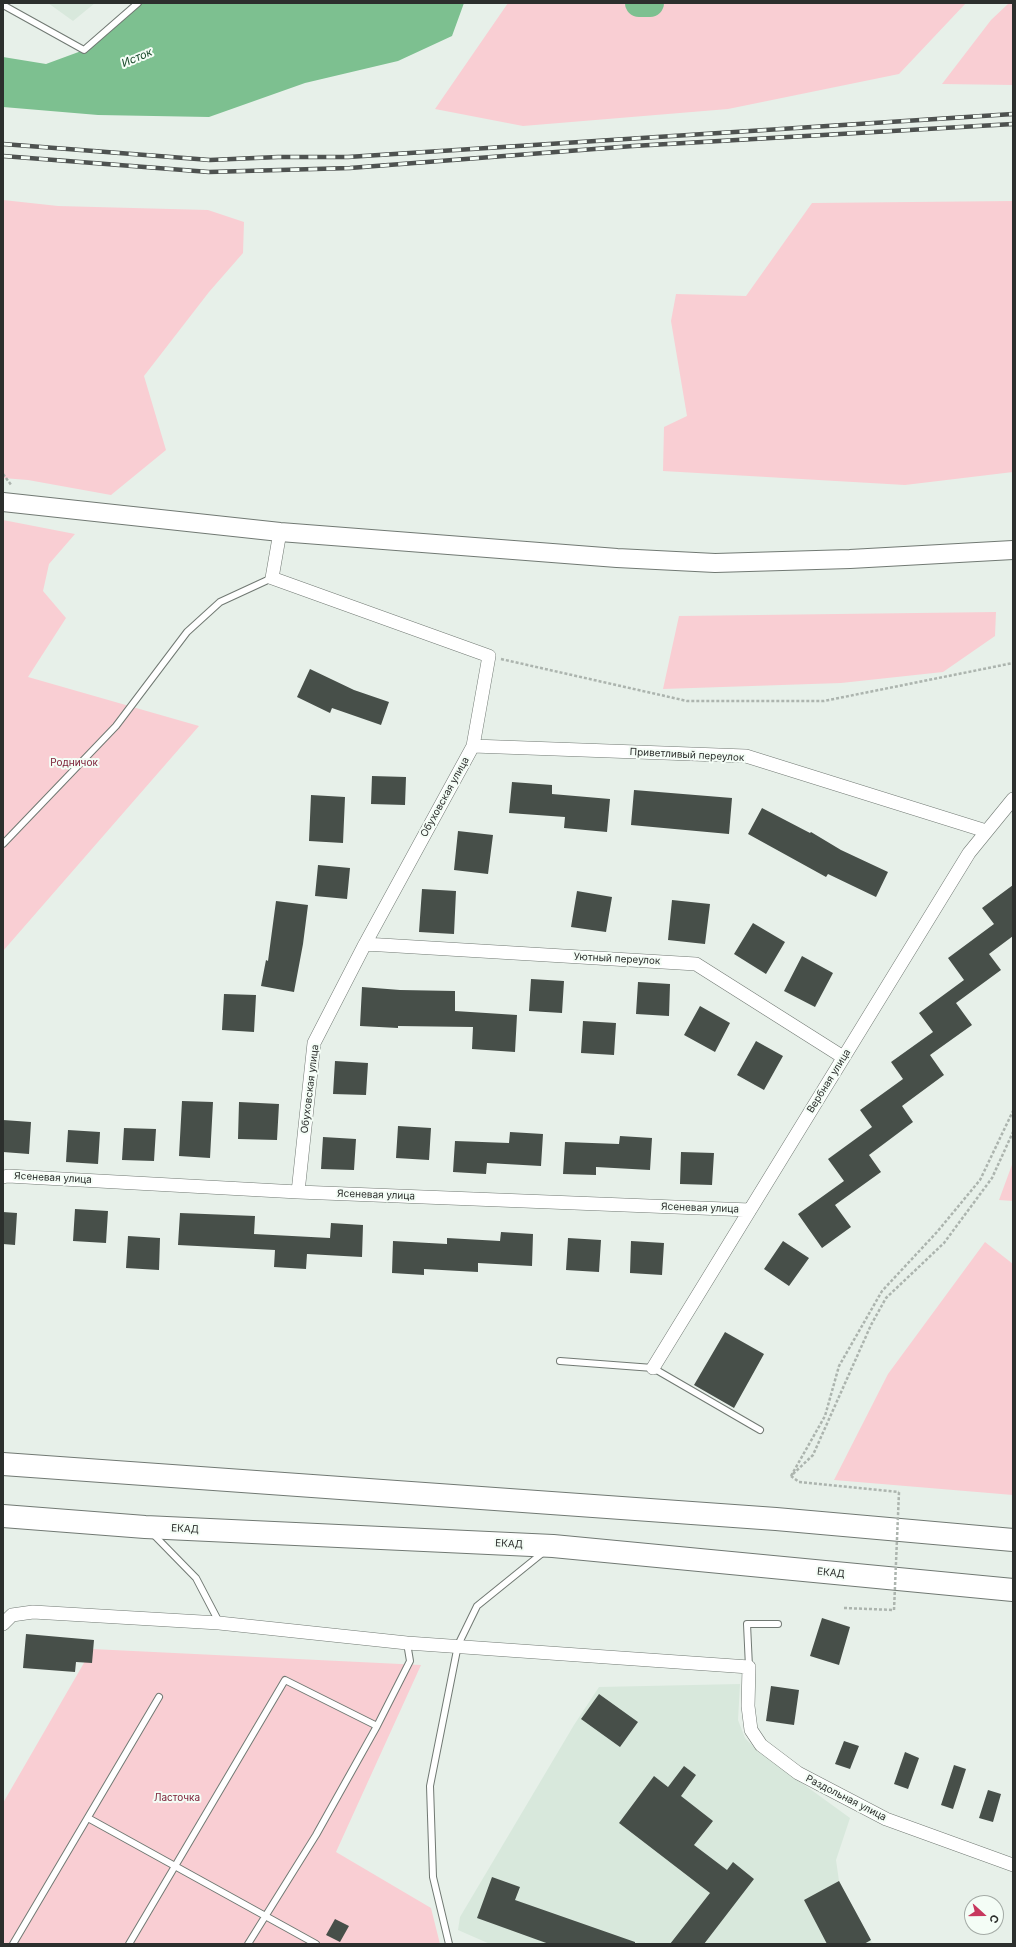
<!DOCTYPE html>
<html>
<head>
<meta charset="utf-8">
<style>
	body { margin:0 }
	#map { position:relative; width:1016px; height:1947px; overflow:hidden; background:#e7f0e9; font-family:Inter,sans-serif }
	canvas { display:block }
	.frame { position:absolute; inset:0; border:4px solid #2c2f2d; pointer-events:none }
	.north { position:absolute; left:964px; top:1895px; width:40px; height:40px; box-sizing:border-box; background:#f4fdf6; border:1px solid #a4aba6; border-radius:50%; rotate:111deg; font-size:11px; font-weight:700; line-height:16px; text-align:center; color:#2c2f2d }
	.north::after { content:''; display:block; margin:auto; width:14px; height:18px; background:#c7385e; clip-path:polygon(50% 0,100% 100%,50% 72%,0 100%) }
</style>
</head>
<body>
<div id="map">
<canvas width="1016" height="1947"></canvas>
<div class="frame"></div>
<div class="north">С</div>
</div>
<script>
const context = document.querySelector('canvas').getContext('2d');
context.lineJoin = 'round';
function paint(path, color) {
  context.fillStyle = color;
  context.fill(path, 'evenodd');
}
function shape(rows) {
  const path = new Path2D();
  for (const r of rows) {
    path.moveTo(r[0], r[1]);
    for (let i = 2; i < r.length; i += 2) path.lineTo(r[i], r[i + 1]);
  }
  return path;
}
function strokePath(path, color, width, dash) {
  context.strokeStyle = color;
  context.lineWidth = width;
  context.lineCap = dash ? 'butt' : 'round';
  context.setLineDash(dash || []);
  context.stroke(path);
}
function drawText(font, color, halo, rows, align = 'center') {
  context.font = font + ' Inter,sans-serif';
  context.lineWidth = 4;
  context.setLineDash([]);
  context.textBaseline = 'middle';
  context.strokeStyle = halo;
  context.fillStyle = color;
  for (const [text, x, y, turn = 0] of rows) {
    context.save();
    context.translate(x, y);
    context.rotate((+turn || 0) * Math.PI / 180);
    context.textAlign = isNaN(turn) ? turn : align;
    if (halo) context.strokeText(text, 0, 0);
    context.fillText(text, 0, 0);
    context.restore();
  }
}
paint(shape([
	[48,3,95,3,73,21],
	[740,1684,738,1720,745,1738,759,1752,850,1818,836,1860,839,1881,873,1944,490,1944,458,1930,460,1917,574,1725,599,1687]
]), '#d8e8dc');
paint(shape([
	[508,3,966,3,899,74,728,109,523,126,435,109],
	[1009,3,1013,3,1013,85,942,84,991,20],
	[3,200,58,206,208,210,244,222,243,253,209,292,144,376,166,450,111,495,28,480,3,478],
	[1013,201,1013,472,905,485,663,471,664,427,687,416,671,321,676,294,746,296,812,203],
	[3,520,75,534,49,564,43,591,66,618,28,677,199,726,3,951],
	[996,612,995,636,943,672,841,683,663,689,679,616],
	[1013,1162,1013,1201,999,1200],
	[985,1242,1013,1264,1013,1495,834,1480,888,1374],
	[92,1649,421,1665,336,1852,431,1908,440,1944,3,1944,3,1803]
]), '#f9ced3');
paint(shape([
	[138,3,464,3,452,36,398,61,305,83,209,117,98,115,3,107,3,57,46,64,84,50]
]), '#7dc090');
strokePath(shape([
	[639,3,650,3]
]), '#7dc090', 28);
paint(shape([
	[310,669,354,690,389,702,381,725,332,708,330,713,297,697],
	[372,776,406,777,405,805,371,804],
	[512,782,552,785,552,794,610,799,607,832,564,828,565,817,509,813],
	[634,790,732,798,729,834,631,825],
	[311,795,345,797,343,843,309,841],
	[762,808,810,833,811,832,841,850,888,872,876,897,828,874,826,877,748,834],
	[458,831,493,835,488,874,454,870],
	[318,865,350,868,347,899,315,896],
	[1013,885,1013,936,989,954,1001,970,956,1003,972,1025,930,1055,944,1075,902,1106,913,1122,869,1155,881,1172,835,1205,851,1227,822,1248,798,1214,844,1181,828,1159,872,1127,860,1110,903,1079,891,1062,933,1032,919,1013,964,980,948,958,994,924,982,908],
	[422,889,456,891,454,934,419,932],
	[577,891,612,897,606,932,571,927],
	[672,900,710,904,705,944,668,940],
	[276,901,308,905,303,944,294,992,261,986,266,960,268,961],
	[753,923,785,942,766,974,734,954],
	[802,956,833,973,815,1007,784,991],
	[531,979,564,981,562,1013,529,1011],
	[638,982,670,984,669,1016,636,1014],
	[362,987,400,990,455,991,455,1011,517,1015,515,1052,472,1049,473,1027,398,1026,398,1028,360,1026],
	[224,994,256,995,254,1032,222,1030],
	[700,1006,730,1023,715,1052,684,1035],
	[583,1021,616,1023,614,1055,581,1053],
	[756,1041,783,1056,764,1090,737,1075],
	[335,1061,368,1063,366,1095,333,1094],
	[182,1101,213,1102,210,1158,179,1156],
	[239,1102,279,1104,277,1140,238,1139],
	[3,1120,31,1122,29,1154,3,1152],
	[398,1126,431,1128,429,1160,396,1158],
	[124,1128,156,1129,154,1161,122,1160],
	[68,1130,100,1132,98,1164,66,1162],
	[510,1132,543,1134,541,1166,487,1163,486,1174,453,1172,455,1141,509,1143],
	[620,1136,652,1138,650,1170,596,1167,596,1175,563,1174,565,1142,619,1144],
	[323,1137,356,1139,354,1170,321,1169],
	[681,1152,714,1153,712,1185,680,1184],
	[75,1209,108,1211,106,1243,73,1241],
	[3,1212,17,1213,15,1245,3,1244],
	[180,1213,255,1216,254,1234,330,1238,331,1223,363,1225,362,1257,307,1254,306,1269,274,1267,275,1250,178,1245],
	[501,1232,533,1234,532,1266,478,1263,478,1272,424,1269,424,1275,392,1273,393,1241,447,1244,447,1238,500,1241],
	[128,1236,160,1238,159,1270,126,1268],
	[568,1238,601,1240,599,1272,566,1270],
	[631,1241,664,1243,662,1275,630,1273],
	[783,1241,809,1258,789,1286,764,1269],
	[725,1332,764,1354,734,1408,694,1385],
	[822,1618,850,1627,839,1665,810,1656],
	[26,1634,94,1640,92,1663,76,1662,75,1672,23,1668],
	[771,1686,799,1690,794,1725,766,1721],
	[599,1694,638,1722,620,1747,581,1719],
	[844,1741,859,1746,850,1769,835,1764],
	[905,1752,919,1758,908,1789,894,1784],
	[954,1765,966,1769,953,1809,941,1805],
	[684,1766,696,1775,681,1796,713,1821,694,1845,727,1870,733,1862,754,1879,704,1944,670,1944,710,1893,619,1823,654,1776,668,1787],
	[988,1790,1001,1794,993,1822,979,1818],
	[492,1877,520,1887,515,1900,635,1942,635,1944,549,1944,477,1918],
	[839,1881,871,1940,864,1944,827,1944,804,1900],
	[335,1919,349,1926,340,1942,326,1935]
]), '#474f49');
const lane = shape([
	[3,5,84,50,138,3],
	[3,844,116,726,187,632,220,602,272,578],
	[560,1361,653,1368,760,1430],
	[152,1533,196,1578,219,1622],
	[749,1667,747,1624,778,1624],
	[88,1818,316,1944],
	[13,1944,159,1697],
	[129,1944,285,1680,377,1726],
	[248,1944,316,1835,377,1726,410,1661,407,1643],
	[449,1944,433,1877,430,1786,458,1645,477,1606,545,1551]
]);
const street = shape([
	[280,532,272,578,489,656,473,746,365,944,314,1043,298,1192],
	[473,746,746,756,986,831],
	[365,944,696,964,843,1057],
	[3,1177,8,1176,298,1192,750,1210],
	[653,1368,969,853,1013,799],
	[3,1624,12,1615,33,1612,219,1623,407,1643,749,1667,748,1706,751,1730,761,1745,798,1773,886,1819,1013,1865]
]);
const secondary = shape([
	[3,502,280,532,617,558,715,563,850,559,1013,550]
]);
const highway = shape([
	[3,1464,776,1519,1013,1540],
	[3,1516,145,1527,553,1546,1013,1590]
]);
strokePath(lane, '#717973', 8);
strokePath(street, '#717973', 14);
strokePath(secondary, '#717973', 20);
strokePath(highway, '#717973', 24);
strokePath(shape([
	[3,474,12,486],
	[501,659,687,701,824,701,1013,663],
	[793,1474,813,1455,871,1325,886,1298,944,1243,992,1178,1013,1132],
	[791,1476,825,1416,839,1366,882,1291,937,1232,980,1180,1013,1111],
	[791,1476,799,1482,899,1492],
	[844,1608,894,1610]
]), '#acb4ae', 2.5, [3, 2]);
strokePath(lane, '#fff', 6);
strokePath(street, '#fff', 13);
strokePath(secondary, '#fff', 18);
strokePath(highway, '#fff', 22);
const rail = shape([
	[3,144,210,160,278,157,348,157,1013,114],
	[3,156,209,172,350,168,633,146,1013,124]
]);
strokePath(rail, '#4e5250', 4.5);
strokePath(rail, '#f4fdf6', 3, [9]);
strokePath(shape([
	[894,1610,899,1492]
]), '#acb4ae', 2.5, [3, 2]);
drawText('10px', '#2c2f2d', '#f4fdf6', [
	["Приветливый переулок",687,755,3],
	["Обуховская улица",445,797,-61],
	["Уютный переулок",617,959,3],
	["Вербная улица",829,1081,-58],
	["Обуховская улица",310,1089,-83],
	["Ясеневая улица",53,1178,3],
	["Ясеневая улица",376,1195,2],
	["Ясеневая улица",700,1208,2],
	["ЕКАД",185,1529,3],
	["ЕКАД",509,1544,3],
	["ЕКАД",831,1573,6],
	["Раздольная улица",846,1798,27]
]);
drawText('10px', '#7c2038', '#f4fdf6', [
	["Родничок",74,763],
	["Ласточка",177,1798]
]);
drawText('italic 11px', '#184a2a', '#f4fdf6', [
	["Исток",137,58,-23]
]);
</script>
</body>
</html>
